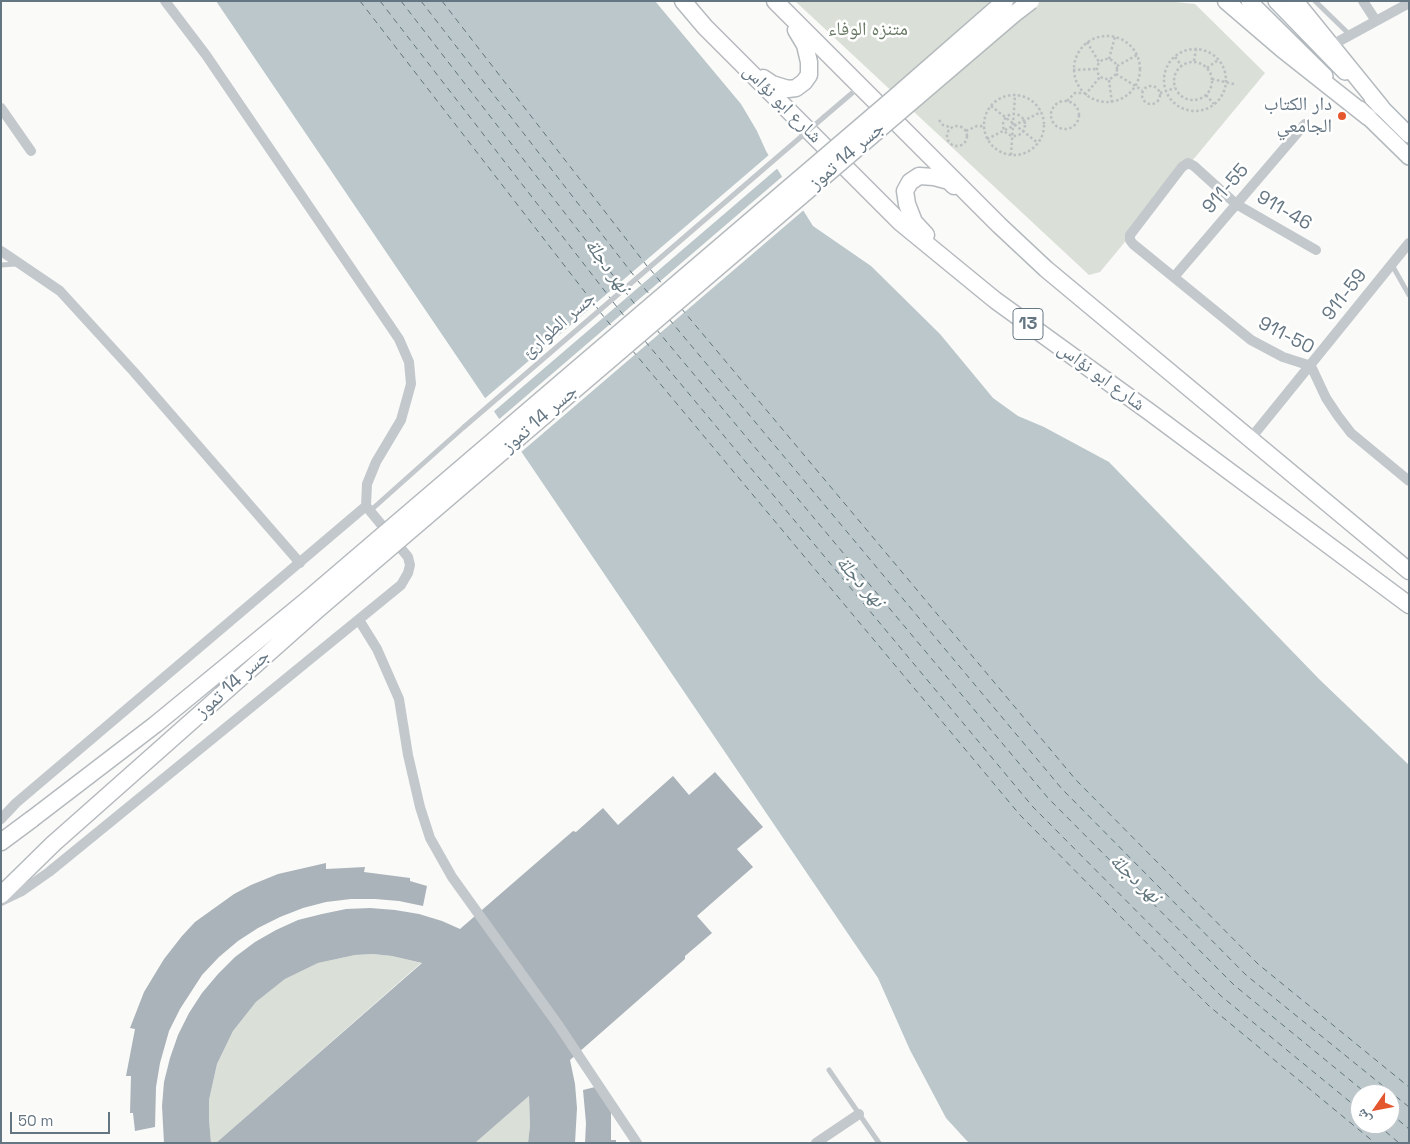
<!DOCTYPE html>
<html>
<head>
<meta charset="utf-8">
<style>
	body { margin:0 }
	#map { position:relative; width:1410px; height:1144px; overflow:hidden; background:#fafaf8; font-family:"Space Grotesk","Noto Naskh Arabic",sans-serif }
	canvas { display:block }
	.frame { position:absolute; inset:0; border:2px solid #657683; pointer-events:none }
	.north { position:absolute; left:1350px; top:1084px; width:50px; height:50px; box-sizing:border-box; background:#fff; border:1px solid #c1c8cd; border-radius:50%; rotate:237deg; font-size:14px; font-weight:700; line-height:20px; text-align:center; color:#657683 }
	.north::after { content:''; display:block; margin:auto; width:18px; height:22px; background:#e4572e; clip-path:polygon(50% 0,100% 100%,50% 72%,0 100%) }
	.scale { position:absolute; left:10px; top:1112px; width:100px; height:22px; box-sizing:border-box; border:2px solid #657683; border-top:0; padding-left:6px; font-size:15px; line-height:18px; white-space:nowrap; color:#657683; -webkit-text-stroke:4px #fff; paint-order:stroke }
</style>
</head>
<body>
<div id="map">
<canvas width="1410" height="1144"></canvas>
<div class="frame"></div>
<div class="north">ش</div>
<div class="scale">50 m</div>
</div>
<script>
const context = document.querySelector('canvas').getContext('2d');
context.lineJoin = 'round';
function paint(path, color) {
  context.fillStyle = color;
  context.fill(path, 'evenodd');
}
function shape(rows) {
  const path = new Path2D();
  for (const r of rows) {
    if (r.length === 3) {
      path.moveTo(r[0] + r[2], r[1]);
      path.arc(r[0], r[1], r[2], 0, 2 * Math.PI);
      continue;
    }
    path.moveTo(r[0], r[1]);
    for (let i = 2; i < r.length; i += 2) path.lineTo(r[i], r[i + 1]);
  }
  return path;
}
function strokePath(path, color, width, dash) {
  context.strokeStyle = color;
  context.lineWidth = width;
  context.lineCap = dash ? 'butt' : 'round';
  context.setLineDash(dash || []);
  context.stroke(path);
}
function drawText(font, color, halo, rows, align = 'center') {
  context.font = font + ' "Space Grotesk","Noto Naskh Arabic",sans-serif';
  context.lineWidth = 5;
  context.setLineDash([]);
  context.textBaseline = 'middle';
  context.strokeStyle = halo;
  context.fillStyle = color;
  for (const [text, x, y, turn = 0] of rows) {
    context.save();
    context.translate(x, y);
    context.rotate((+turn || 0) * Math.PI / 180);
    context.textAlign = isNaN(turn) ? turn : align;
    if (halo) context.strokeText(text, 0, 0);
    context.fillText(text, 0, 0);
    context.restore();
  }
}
paint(shape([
	[795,1,1166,1,1195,4,1265,73,1100,272,1089,275],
	[373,954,392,956,421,963,216,1143,211,1143,209,1119,209,1100,217,1064,233,1031,256,1002,285,979,318,963,355,955],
	[529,1096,530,1126,528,1143,475,1143]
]), '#dadfd7');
paint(shape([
	[216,1,655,1,741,104,757,131,766,151,813,226,871,266,940,334,993,398,1018,416,1044,427,1109,462,1320,680,1409,765,1409,1143,970,1143,967,1141,946,1118,910,1050,878,978],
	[1360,1094,1390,1094,1390,1124,1360,1124]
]), '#bbc7cb');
paint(shape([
	[770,154,779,167,492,413,483,400],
	[784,175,805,209,520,453,497,421]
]), '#fafaf8');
strokePath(shape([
	[360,1,598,309],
	[380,1,611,299],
	[401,1,622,287],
	[421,1,635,277],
	[442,1,647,266],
	[650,269,663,285],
	[637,280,651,296],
	[624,290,637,307],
	[613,302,625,317],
	[681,308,1076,780,1258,964,1409,1087],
	[600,312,613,328],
	[669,319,1062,789,1246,975,1409,1107],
	[656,329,1048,798,1234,985,1367,1094],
	[645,341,1033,807,1221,996,1360,1110],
	[632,350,1020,815,1209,1006,1375,1143],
	[1390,1113,1409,1129],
	[1377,1124,1399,1143]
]), '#60757c', 1, [6, 5]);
paint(shape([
	[715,772,763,827,737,849,753,867,697,916,712,933,685,956,685,959,570,1060,575,1084,577,1108,575,1143,528,1143,530,1126,529,1096,475,1143,216,1143,422,963,392,956,373,954,355,955,318,963,285,979,256,1002,233,1031,217,1064,209,1100,209,1119,211,1143,164,1143,162,1106,164,1082,170,1058,178,1035,189,1013,202,993,218,974,235,957,255,942,276,930,298,920,322,914,346,909,370,908,395,910,419,914,442,921,460,929,573,831,576,832,603,808,618,825,673,776,689,795],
	[326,863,326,869,365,867,364,872,410,878,410,881,427,886,423,906,399,901,375,899,351,899,326,902,303,908,280,917,258,928,238,941,219,957,202,975,180,1009,169,1031,160,1063,156,1087,155,1127,135,1131,133,1113,130,1113,131,1076,126,1076,135,1029,130,1028,144,992,164,959,182,936,195,922,234,894,251,885,278,874],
	[603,1085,611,1112,611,1140,616,1140,616,1143,585,1143,586,1123,583,1090]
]), '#aab3b9');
const secondary = shape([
	[1249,1,1325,76],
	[1276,1,1345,72],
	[1372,98,1409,135],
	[1360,109,1409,157]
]);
const primary = shape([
	[683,1,705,27,901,223,995,300,1151,413,1409,605],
	[775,1,999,225,1046,269,1409,571],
	[1226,1,1282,49,1368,117],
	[1295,1,1381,107],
	[763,78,772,84,788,89,796,88,804,82,809,75,809,62,805,45,796,30],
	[926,235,914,222,907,204,905,191,910,182,919,176,934,177,949,181,954,186],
	[1,842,32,819],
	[1,895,53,844]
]);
strokePath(secondary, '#b3babf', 18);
strokePath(primary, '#b5babe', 19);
strokePath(shape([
	[1107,69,33],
	[1087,42,1099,62],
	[1195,80,31],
	[1175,57,1181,65],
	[1107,69,10],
	[1109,59,1115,37],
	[1194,61,1196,49],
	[1193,81,19],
	[1117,66,1137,55],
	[1207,68,1218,60],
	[1073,70,1096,69],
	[1116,74,1142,90],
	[1212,79,1234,84],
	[1109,80,1112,103],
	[1151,95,9],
	[1160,93,1175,88],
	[1085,95,1100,77],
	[1206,95,1214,104],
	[1014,125,30],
	[1067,101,1075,93,1083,93],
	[1065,115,14],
	[991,106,1038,143],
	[1014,125,11],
	[939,120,943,125,950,127],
	[957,136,10],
	[966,131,977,126,981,126,984,129],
	[987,139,1041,112],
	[1011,155,1015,95]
]), '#bbbfc2', 2.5, [2.5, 2.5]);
strokePath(shape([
	[1315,1,1350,35],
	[824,117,858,88],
	[1,265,16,264],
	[1392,265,1409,295],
	[370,511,464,427],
	[829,1070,879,1143]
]), '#c3c8cc', 5);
strokePath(shape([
	[1363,1,1376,21],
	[1332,45,1409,3],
	[1,108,31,151],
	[1316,250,1236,204,1194,166,1188,163,1182,167,1130,235,1130,240,1133,244,1251,340,1283,357,1311,366,1326,398,1338,416,1351,433,1409,481],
	[1,251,60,291,134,372,300,563],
	[1174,277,1305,124],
	[1251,438,1409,243],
	[359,620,377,649,399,699,408,755,420,807,430,838,452,877,559,1026,637,1143],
	[1,819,16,803,366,506,367,484,376,462,401,420,411,384,409,362,399,339,206,55,165,1],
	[1,901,22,891,49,872,401,585,408,573,410,565,408,557,366,506],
	[816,1143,859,1114]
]), '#c3c8cc', 10);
strokePath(secondary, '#fff', 15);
strokePath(primary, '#fff', 16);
const primaryBridge = shape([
	[32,819,156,724,307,600,894,98,1005,1],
	[53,844,316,611,1014,14,1031,1]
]);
strokePath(primaryBridge, '#b5babe', 19, []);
strokePath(shape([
	[464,427,824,117]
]), '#c3c8cc', 5);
strokePath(primaryBridge, '#fff', 16);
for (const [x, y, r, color] of [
	[1342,116,5,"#e4572e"]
]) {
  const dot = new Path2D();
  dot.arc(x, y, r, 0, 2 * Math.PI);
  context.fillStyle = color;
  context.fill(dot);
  strokePath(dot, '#fff', 2);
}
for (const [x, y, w] of [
	[1028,324,30]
]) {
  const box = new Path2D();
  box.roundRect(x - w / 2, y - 15.5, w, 31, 4);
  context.fillStyle = '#fff';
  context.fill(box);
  strokePath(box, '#657683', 1);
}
drawText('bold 18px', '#657683', null, [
	["13",1028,324]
]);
drawText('19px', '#687a64', '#fff', [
	["متنزه الوفاء",868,30]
]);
drawText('19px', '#657683', '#fff', [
	["شارع ابو نؤاس",782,104,45],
	["جسر 14 تموز",847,156,-41],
	["911-55",1226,189,-49],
	["911-46",1284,211,30],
	["911-59",1345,295,-52],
	["جسر الطوارئ",559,325,-41],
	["911-50",1286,336,27],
	["شارع ابو نؤاس",1101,377,36],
	["جسر 14 تموز",540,419,-41],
	["جسر 14 تموز",233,684,-42]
]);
drawText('19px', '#657683', '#fff', [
	["دار الكتاب",1332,105],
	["الجامعي",1332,127]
], 'right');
drawText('italic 20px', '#60757c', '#fff', [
	["نهر دجلة",607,266,54],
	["نهر دجلة",860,582,48],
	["نهر دجلة",1135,879,43]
]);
</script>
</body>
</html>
